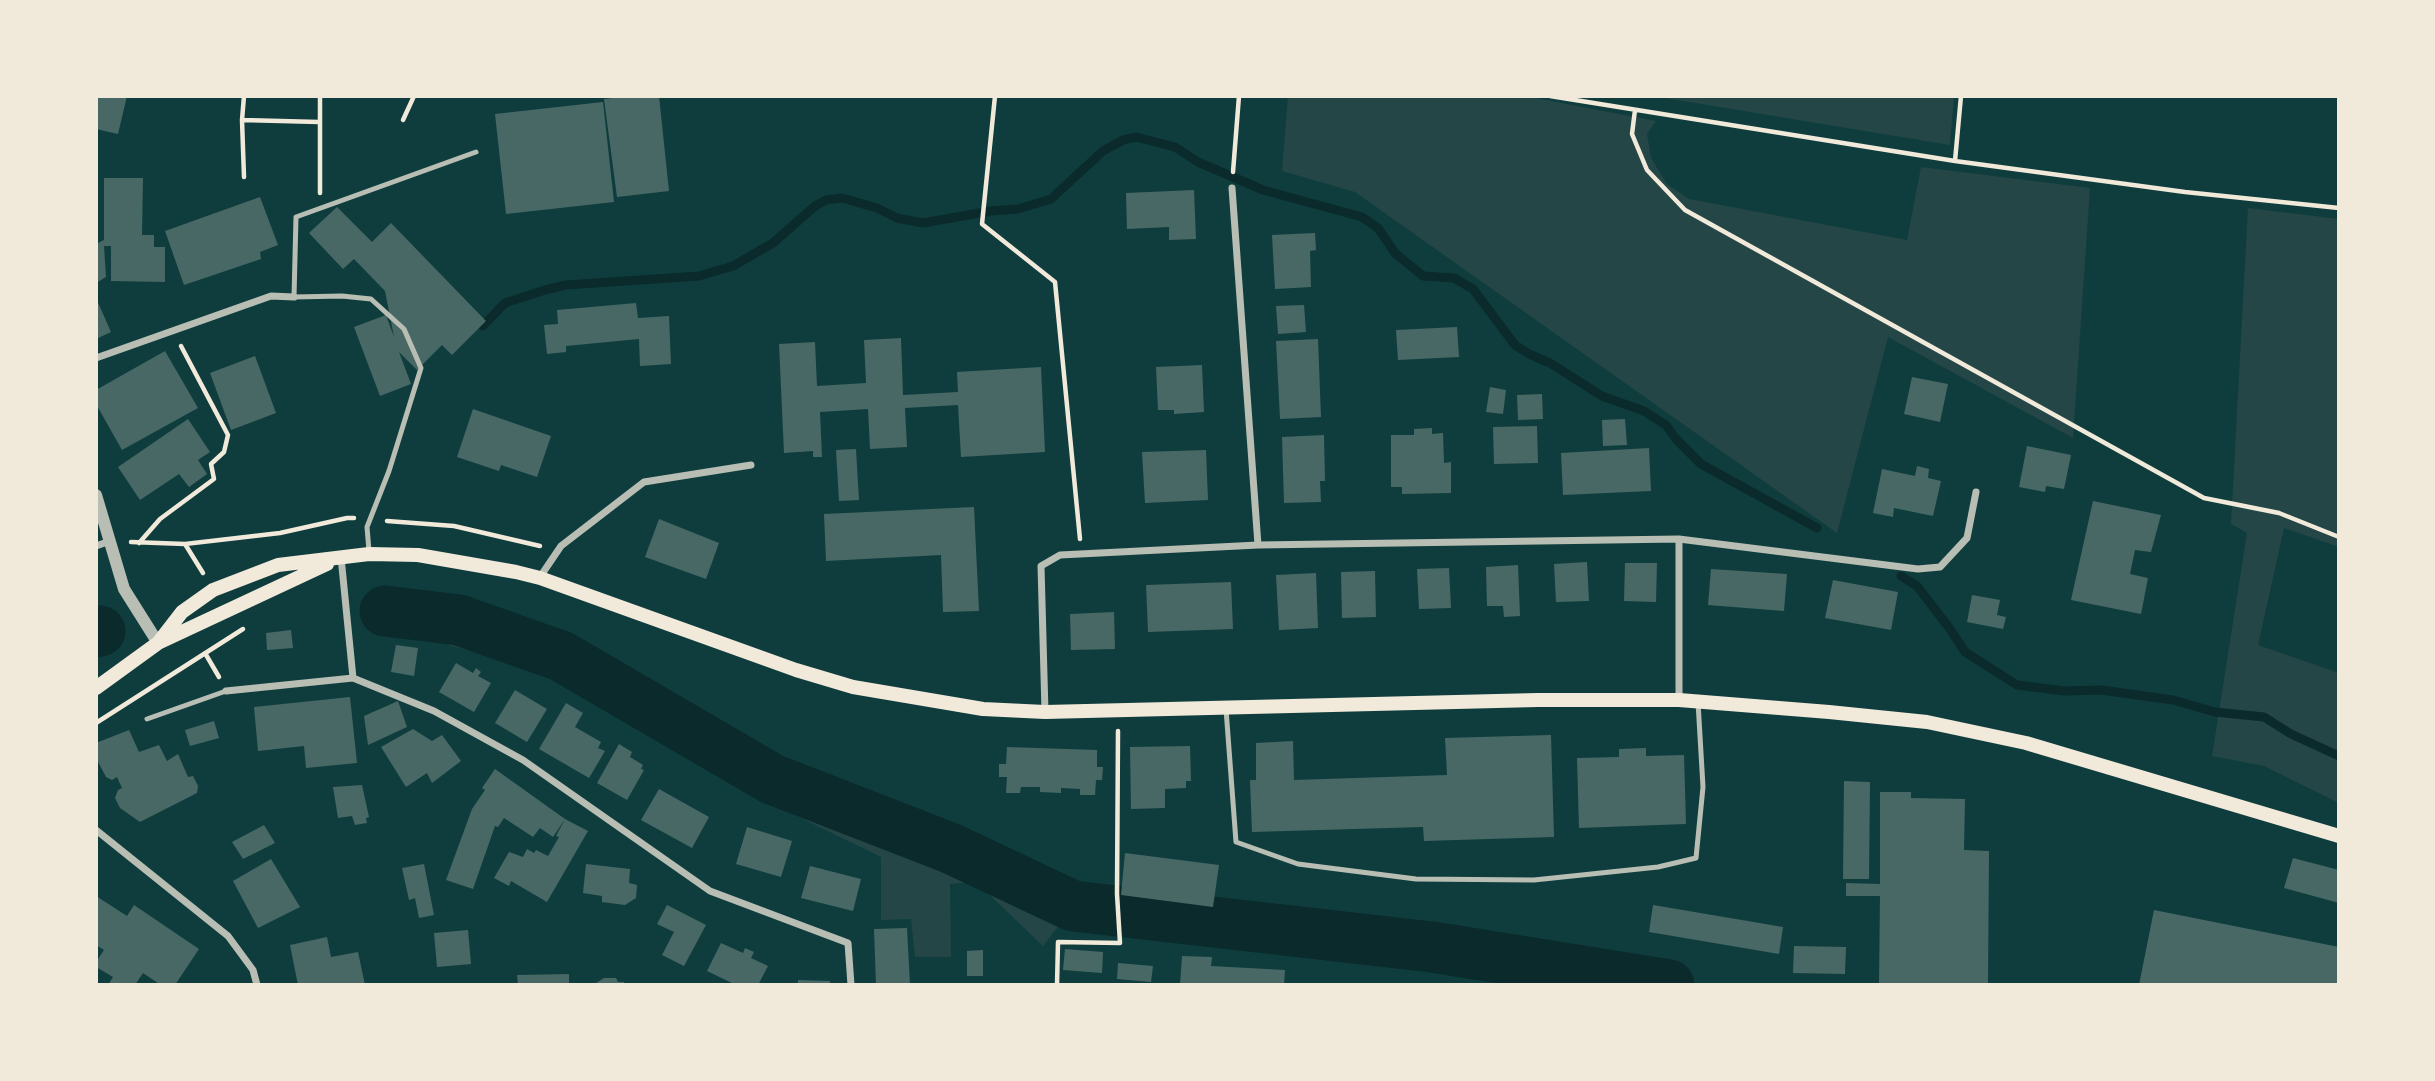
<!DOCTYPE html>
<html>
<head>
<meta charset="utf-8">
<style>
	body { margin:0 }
	#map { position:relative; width:2435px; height:1081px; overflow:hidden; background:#0f3d3e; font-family:Overpass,sans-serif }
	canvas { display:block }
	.frame { position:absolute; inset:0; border:98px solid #f1e9da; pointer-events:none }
</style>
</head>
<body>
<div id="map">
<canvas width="2435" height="1081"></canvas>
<div class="frame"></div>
</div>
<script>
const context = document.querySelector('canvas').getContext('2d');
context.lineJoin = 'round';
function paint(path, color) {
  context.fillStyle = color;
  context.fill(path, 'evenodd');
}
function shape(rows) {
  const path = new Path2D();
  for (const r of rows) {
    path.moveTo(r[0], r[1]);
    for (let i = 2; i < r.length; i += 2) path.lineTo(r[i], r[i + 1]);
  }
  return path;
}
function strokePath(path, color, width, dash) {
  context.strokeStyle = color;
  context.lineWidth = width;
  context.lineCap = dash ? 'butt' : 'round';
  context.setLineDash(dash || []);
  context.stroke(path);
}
paint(shape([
	[1288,96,1525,96,1656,121,1647,134,1651,158,1667,184,1689,199,1907,240,1921,167,2090,188,2073,438,1888,337,1837,533,1355,192,1282,171],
	[1653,96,1954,96,1950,145],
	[2248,208,2339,219,2339,547,2284,528,2258,645,2339,673,2339,803,2264,766,2212,756,2247,533,2231,524],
	[448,625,559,663,770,785,948,855,1068,914,1043,946,976,882,950,884,951,957,915,957,911,919,881,920,881,857,721,779,552,675,446,644]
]), '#244646');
strokePath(shape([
	[483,326,505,303,545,290,566,285,699,276,733,266,773,243,815,206,826,200,842,198,877,208,897,218,923,223,990,211,1018,209,1051,199,1103,151,1123,140,1136,137,1175,147,1198,162,1263,190,1362,217,1378,228,1395,253,1423,276,1454,278,1473,289,1515,345,1529,354,1550,363,1602,396,1644,411,1666,425,1676,439,1701,464,1817,528],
	[1901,576,1917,586,1950,629,1965,652,2017,685,2065,691,2101,690,2173,700,2215,712,2264,717,2291,734,2339,756]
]), '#0a2a2b', 9);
strokePath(shape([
	[385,611,459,620,561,656,772,779,950,848,1073,906,1432,947,1669,985],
	[96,632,100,631]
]), '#0a2a2b', 51);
paint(shape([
	[97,96,127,96,118,134,96,129],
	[629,96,659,96,669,191,617,197,604,99],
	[603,102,614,202,506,214,495,114],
	[104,178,143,178,142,235,154,235,154,247,165,247,165,282,111,281,111,246,104,246,106,277,96,283,96,244,104,240],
	[1194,190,1196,239,1169,240,1169,227,1127,229,1126,193],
	[260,197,278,245,260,252,261,259,184,285,165,231],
	[337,207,372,242,391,223,486,321,452,355,442,345,417,370,399,352,411,384,380,396,354,327,386,315,394,337,385,291,354,259,343,269,309,233],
	[1315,233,1316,250,1310,251,1311,287,1275,289,1272,235],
	[96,298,111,332,96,339],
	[636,303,638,318,669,316,671,364,640,366,639,339,566,346,566,352,547,354,544,325,558,324,557,310],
	[1304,305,1306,332,1278,334,1276,306],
	[1457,327,1459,357,1398,360,1396,330],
	[901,338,903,395,958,392,957,372,1041,367,1045,452,961,457,958,405,905,408,907,447,870,449,868,409,820,412,822,457,813,457,813,451,784,453,779,344,815,342,817,386,866,383,864,340],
	[1318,339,1321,417,1280,419,1276,341],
	[165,351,198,408,122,450,96,404,96,390],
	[255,356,276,413,231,430,210,373],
	[1202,365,1204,412,1174,414,1174,410,1158,410,1156,367],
	[1912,377,1948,384,1940,422,1904,414],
	[1490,387,1506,390,1503,414,1486,412],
	[1542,394,1543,419,1518,420,1517,395],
	[473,409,551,436,537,477,501,465,499,471,457,457],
	[188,419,210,452,198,460,207,474,189,487,179,474,140,500,118,467],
	[1625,419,1627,445,1603,446,1602,420],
	[1537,426,1538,463,1494,464,1493,427],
	[1432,428,1432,434,1443,433,1444,463,1451,462,1451,493,1402,494,1402,487,1391,487,1391,435,1414,435,1414,429],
	[1324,435,1325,481,1320,481,1321,502,1284,503,1282,437],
	[2027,446,2071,455,2064,489,2046,486,2045,492,2019,487],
	[1649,448,1651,491,1563,495,1561,453],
	[856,449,859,500,839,501,836,450],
	[1206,450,1208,500,1145,503,1142,452],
	[1917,466,1929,469,1928,478,1941,481,1933,516,1894,508,1893,517,1873,513,1882,469,1915,476],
	[2093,501,2161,515,2151,552,2135,550,2130,574,2148,578,2141,614,2071,600],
	[974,507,979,611,943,612,941,555,826,561,824,514],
	[659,519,719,543,706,579,645,557],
	[1587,562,1589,601,1556,602,1554,564],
	[1625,563,1657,563,1656,602,1624,601],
	[1518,565,1520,616,1504,617,1503,606,1487,606,1486,567],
	[1449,568,1451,608,1419,609,1417,569],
	[1711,569,1787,574,1784,611,1708,605],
	[1375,571,1376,617,1342,618,1341,572],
	[1316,573,1318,628,1279,630,1276,575],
	[1833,580,1898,592,1891,630,1825,618],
	[1231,582,1233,629,1148,632,1146,585],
	[1972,595,2000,600,1997,615,2006,617,2003,629,1967,622],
	[1114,612,1115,649,1071,650,1070,614],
	[291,630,293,648,267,650,266,633],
	[396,645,418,648,414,676,391,672],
	[456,663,473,673,476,668,481,672,478,676,491,683,474,712,439,692],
	[515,690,547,709,527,742,495,723],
	[350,697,357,763,306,768,304,746,258,751,254,707],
	[398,701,407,727,368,745,364,716],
	[566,703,583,713,575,727,601,742,598,748,605,751,589,778,539,749],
	[214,721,219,738,190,746,185,730],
	[413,729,432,741,442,735,461,761,432,783,427,773,406,787,381,747],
	[129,730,139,752,159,745,167,761,178,754,188,777,193,776,198,786,197,793,140,822,120,808,115,798,118,790,122,788,117,777,112,780,106,777,96,758,96,743],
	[1551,735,1554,837,1424,841,1423,827,1252,832,1250,780,1256,780,1256,743,1293,741,1294,780,1447,775,1445,738],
	[619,744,632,752,630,757,643,765,641,769,644,770,627,800,597,783],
	[1190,746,1191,781,1186,781,1186,788,1165,789,1165,808,1131,809,1130,747],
	[1007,747,1097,750,1097,767,1103,767,1102,780,1096,780,1095,795,1080,795,1080,789,1061,788,1061,793,1040,792,1040,787,1021,787,1020,793,1006,793,1007,777,999,777,999,764,1006,764],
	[1646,748,1646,756,1684,755,1686,824,1579,828,1577,758,1619,757,1619,749],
	[495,769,565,819,588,831,547,902,511,881,509,886,494,878,509,852,523,857,527,849,534,853,536,850,548,856,559,837,556,836,565,819,553,837,540,828,533,837,504,818,498,827,495,826,473,889,446,880,472,809,485,790,482,788],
	[1844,781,1870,782,1869,879,1843,879],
	[362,785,369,817,366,818,367,823,355,825,352,816,338,818,333,787],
	[659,789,709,817,692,848,641,820],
	[1880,792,1911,792,1911,798,1965,799,1964,850,1989,851,1988,985,1879,985,1880,896,1846,896,1846,883,1880,884],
	[264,825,275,843,243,859,232,842],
	[747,827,792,841,781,877,736,864],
	[1125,853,1219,865,1213,907,1121,895],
	[2293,858,2339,870,2339,903,2284,888],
	[271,859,300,907,258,928,233,881],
	[424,864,434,915,419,918,415,898,409,900,402,868],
	[586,864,630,869,629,883,637,885,636,898,625,905,602,902,602,896,583,893],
	[810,866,861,879,853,911,801,898],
	[96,896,127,916,134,905,199,949,175,985,161,985,143,973,135,985,108,985,113,977,96,967,96,962,104,950,96,945],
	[667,905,706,925,684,966,662,955,674,932,657,924],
	[1653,905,1783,927,1779,954,1649,932],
	[2154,910,2339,947,2339,985,2139,985],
	[907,928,910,985,876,985,874,929],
	[468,930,471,964,437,967,434,933],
	[327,937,331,957,358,952,365,985,298,985,290,945],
	[721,943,743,953,745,948,754,952,751,958,768,966,758,985,736,985,707,971],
	[1794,946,1846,947,1845,974,1793,973],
	[1065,949,1103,952,1102,973,1063,970],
	[983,950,983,976,967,976,967,951],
	[1182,956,1212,957,1211,966,1285,970,1284,985,1180,985],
	[1118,963,1153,966,1151,982,1117,979],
	[569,974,569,985,518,985,517,975],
	[604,978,616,978,618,982,624,982,624,985,593,985],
	[798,980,830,981,830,985,798,985]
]), '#486865');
strokePath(shape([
	[244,96,242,120,244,177],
	[320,96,320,193],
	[995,96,982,224,1055,282,1080,539],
	[1550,96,1955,161,2185,192,2339,208],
	[1635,110,1632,134,1647,170,1685,210,2204,498,2279,513,2339,537],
	[242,120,319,122],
	[403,120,414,96],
	[1955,161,1961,96],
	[1233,172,1239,96],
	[387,521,454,526,540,546],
	[131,542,185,544,280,533,347,518,354,518],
	[139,543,160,519,214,479,211,464,224,452,228,435,181,346],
	[185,544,203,573],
	[205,653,219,677],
	[96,723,243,629],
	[1057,985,1058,942,1120,943,1117,894,1118,731]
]), '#f1e9da', 4.5);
strokePath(shape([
	[369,551,367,527,389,471,421,368,404,329,371,299,342,296,294,297,296,217,476,152],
	[1226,709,1236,842,1298,864,1416,879,1534,880,1658,867,1696,858,1703,787,1698,702],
	[147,719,226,691]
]), '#b8beb3', 5);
strokePath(shape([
	[1232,188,1258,545],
	[96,358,271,296,294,297],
	[96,546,110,541],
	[341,557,353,678],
	[540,577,561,546,644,482,751,465],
	[226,691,353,678,434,711,523,760,710,891,848,943,851,985],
	[1679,699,1679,539],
	[1045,712,1041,566,1060,555,1258,545,1679,539,1918,569,1940,567,1967,538,1976,492],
	[96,830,228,936,253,970,257,985]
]), '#b8beb3', 7);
strokePath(shape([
	[96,495,124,589,158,643]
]), '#b8beb3', 12);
strokePath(shape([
	[158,643,182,612,213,590,278,565,369,554,418,555,516,572,540,578,796,670,853,687,983,709,1045,712,1538,700,1679,700,1829,712,1927,722,2026,743,2339,836],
	[96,688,158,643,327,564]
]), '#f1e9da', 14);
</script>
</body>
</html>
